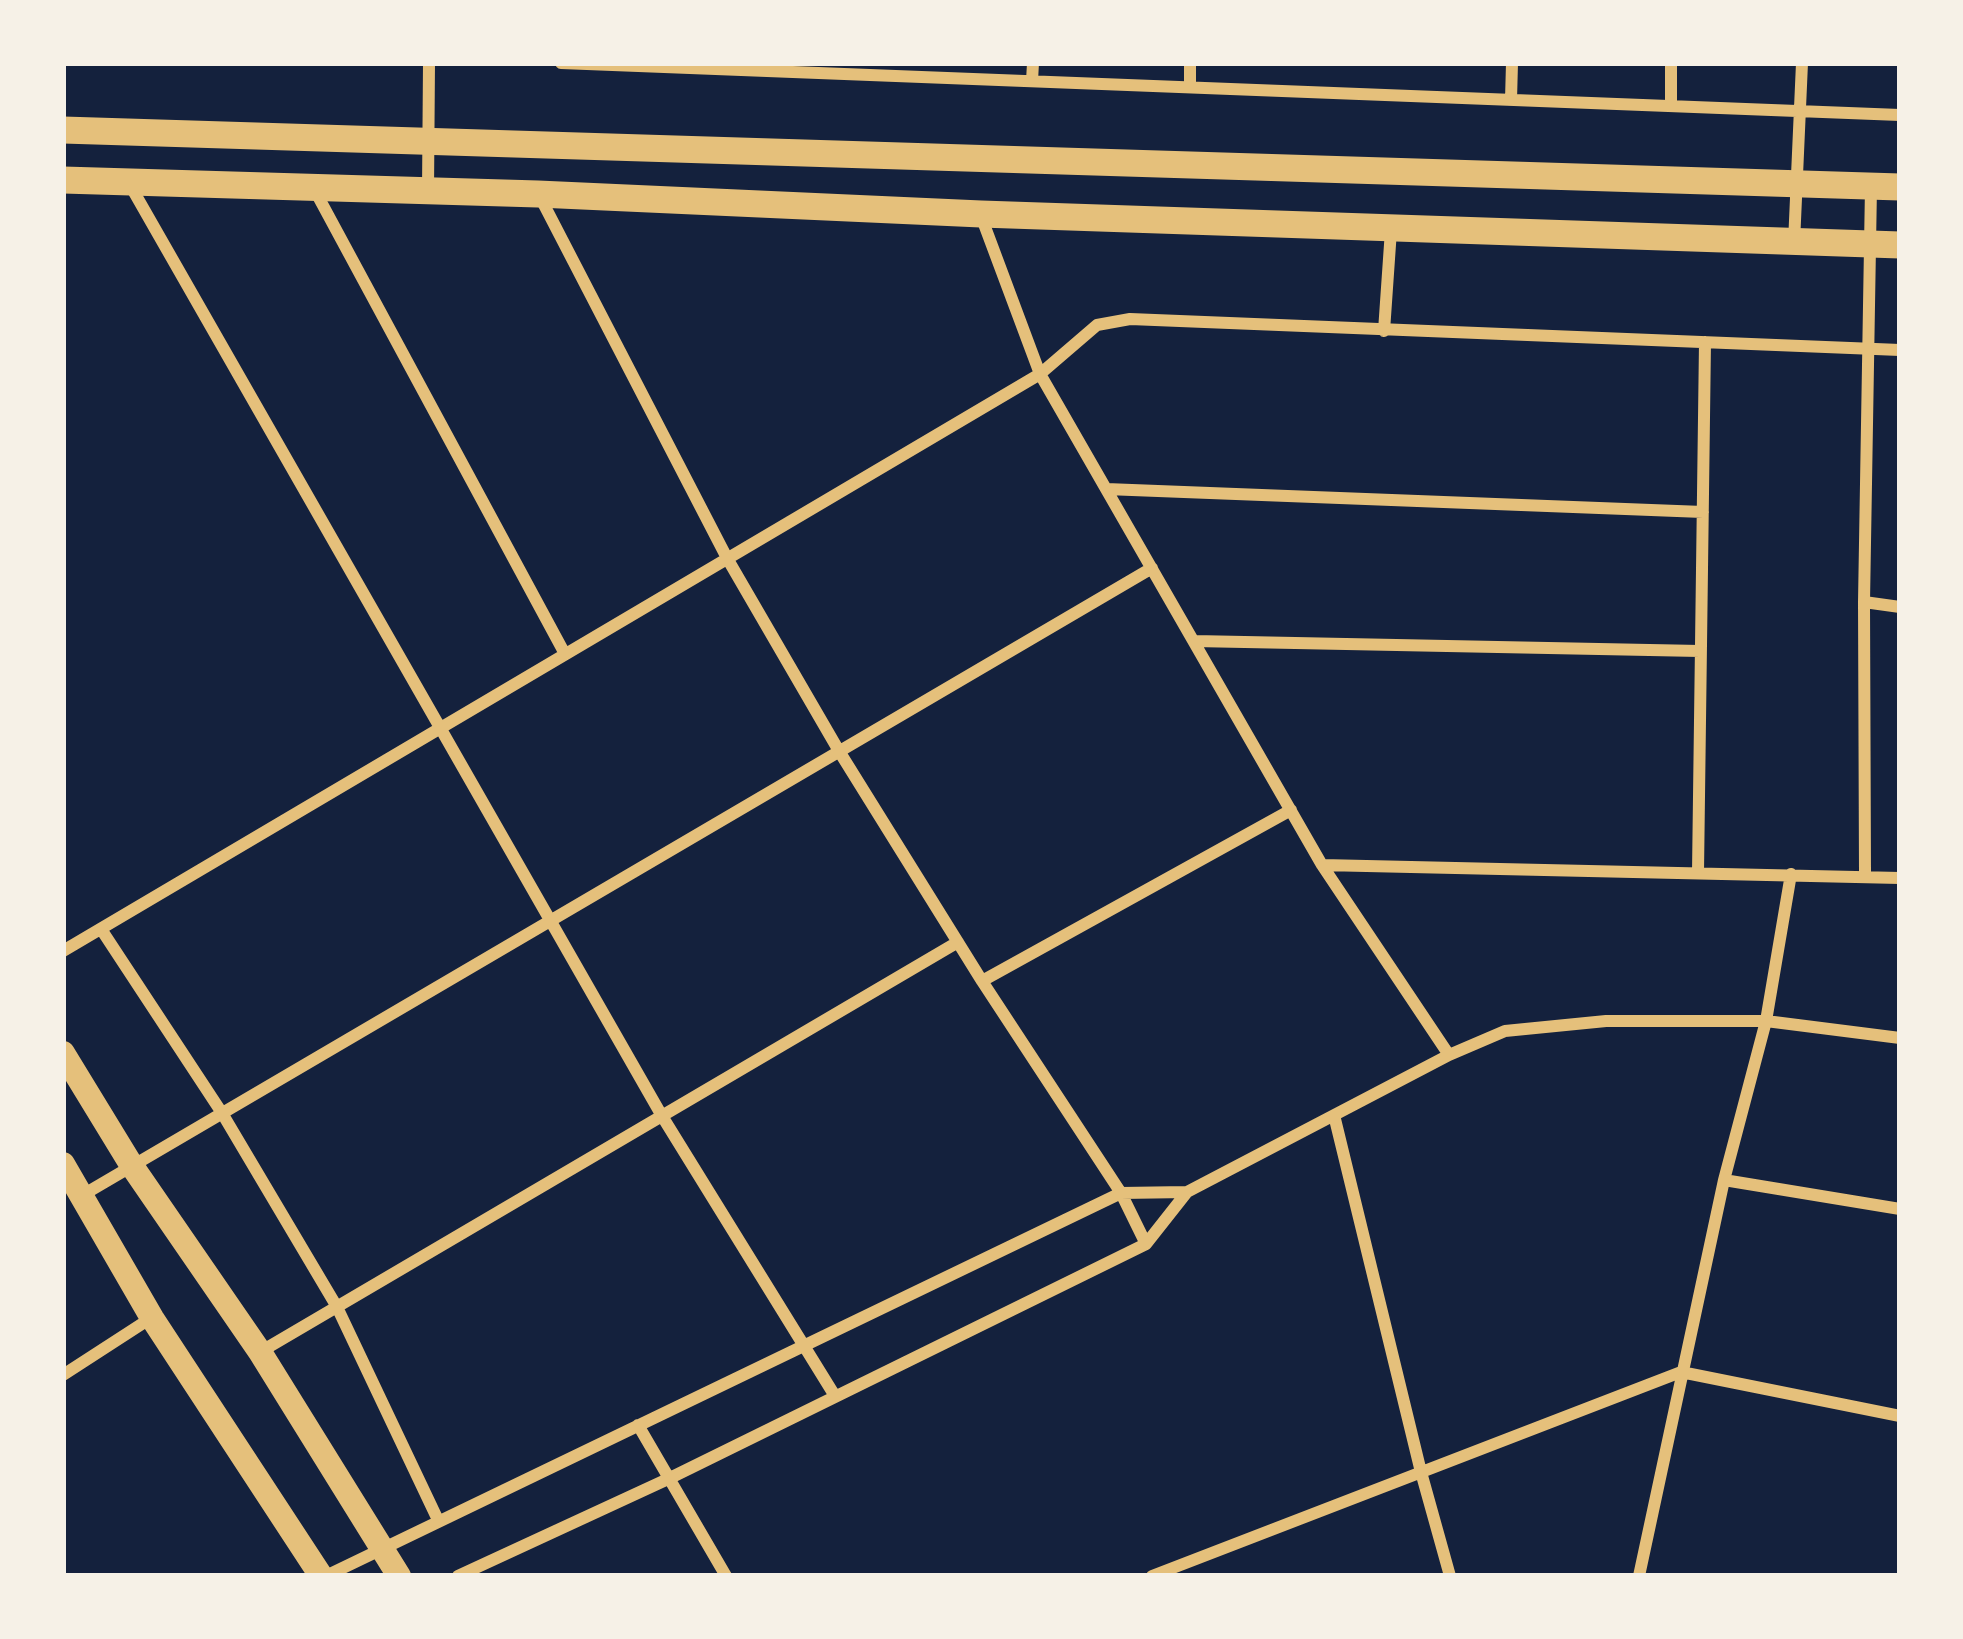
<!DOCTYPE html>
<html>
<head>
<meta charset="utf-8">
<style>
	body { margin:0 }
	#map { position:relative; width:1963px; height:1639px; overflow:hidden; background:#14213d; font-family:Lato,sans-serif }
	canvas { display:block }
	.frame { position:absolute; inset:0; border:66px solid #f6f1e7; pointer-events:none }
</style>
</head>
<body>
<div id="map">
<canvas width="1963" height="1639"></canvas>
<div class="frame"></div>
</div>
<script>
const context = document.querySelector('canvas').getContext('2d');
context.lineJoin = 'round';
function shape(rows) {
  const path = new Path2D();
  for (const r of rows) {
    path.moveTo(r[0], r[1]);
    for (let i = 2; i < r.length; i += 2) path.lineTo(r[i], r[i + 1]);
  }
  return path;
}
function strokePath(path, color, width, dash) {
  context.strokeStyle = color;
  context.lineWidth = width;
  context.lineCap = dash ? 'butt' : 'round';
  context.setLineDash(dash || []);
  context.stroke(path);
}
strokePath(shape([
	[561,63,1900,115],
	[1032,81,1033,63],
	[1190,87,1190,63],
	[1511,100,1512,63],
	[1671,106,1671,63],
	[130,185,662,1116,835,1396],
	[313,187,565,654],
	[428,191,429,63],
	[539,195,727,558,839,751,982,981,1121,1193,1146,1244],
	[981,216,1040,374,1322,865,1449,1055],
	[1794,243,1802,63],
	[1384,331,1391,230],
	[1106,489,1703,512],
	[1864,602,1900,607],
	[1194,641,1700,651],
	[1322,865,1900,878],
	[1698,872,1705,342],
	[1865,875,1864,602,1871,187],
	[101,929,222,1113,337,1307,438,1520],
	[63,951,1040,374,1097,325,1130,319,1900,350],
	[982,981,1291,810],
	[1334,1115,1421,1472,1450,1576],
	[1724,1180,1900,1209],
	[81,1196,1152,568],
	[260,1352,958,942],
	[63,1375,151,1318],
	[638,1425,726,1576],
	[326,1576,1121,1193,1187,1192],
	[458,1576,668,1479,1146,1244,1187,1192,1449,1055,1505,1031,1606,1021,1766,1021,1900,1038],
	[1152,1576,1681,1372,1900,1416],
	[1639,1576,1724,1180,1766,1021,1791,874]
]), '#e5c07b', 12);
strokePath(shape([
	[63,1053,132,1166,260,1352,399,1576],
	[63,1164,152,1318,321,1576]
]), '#e5c07b', 24);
strokePath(shape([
	[63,130,1900,187],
	[63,180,538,194,981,214,1900,245]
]), '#e5c07b', 27);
</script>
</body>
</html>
